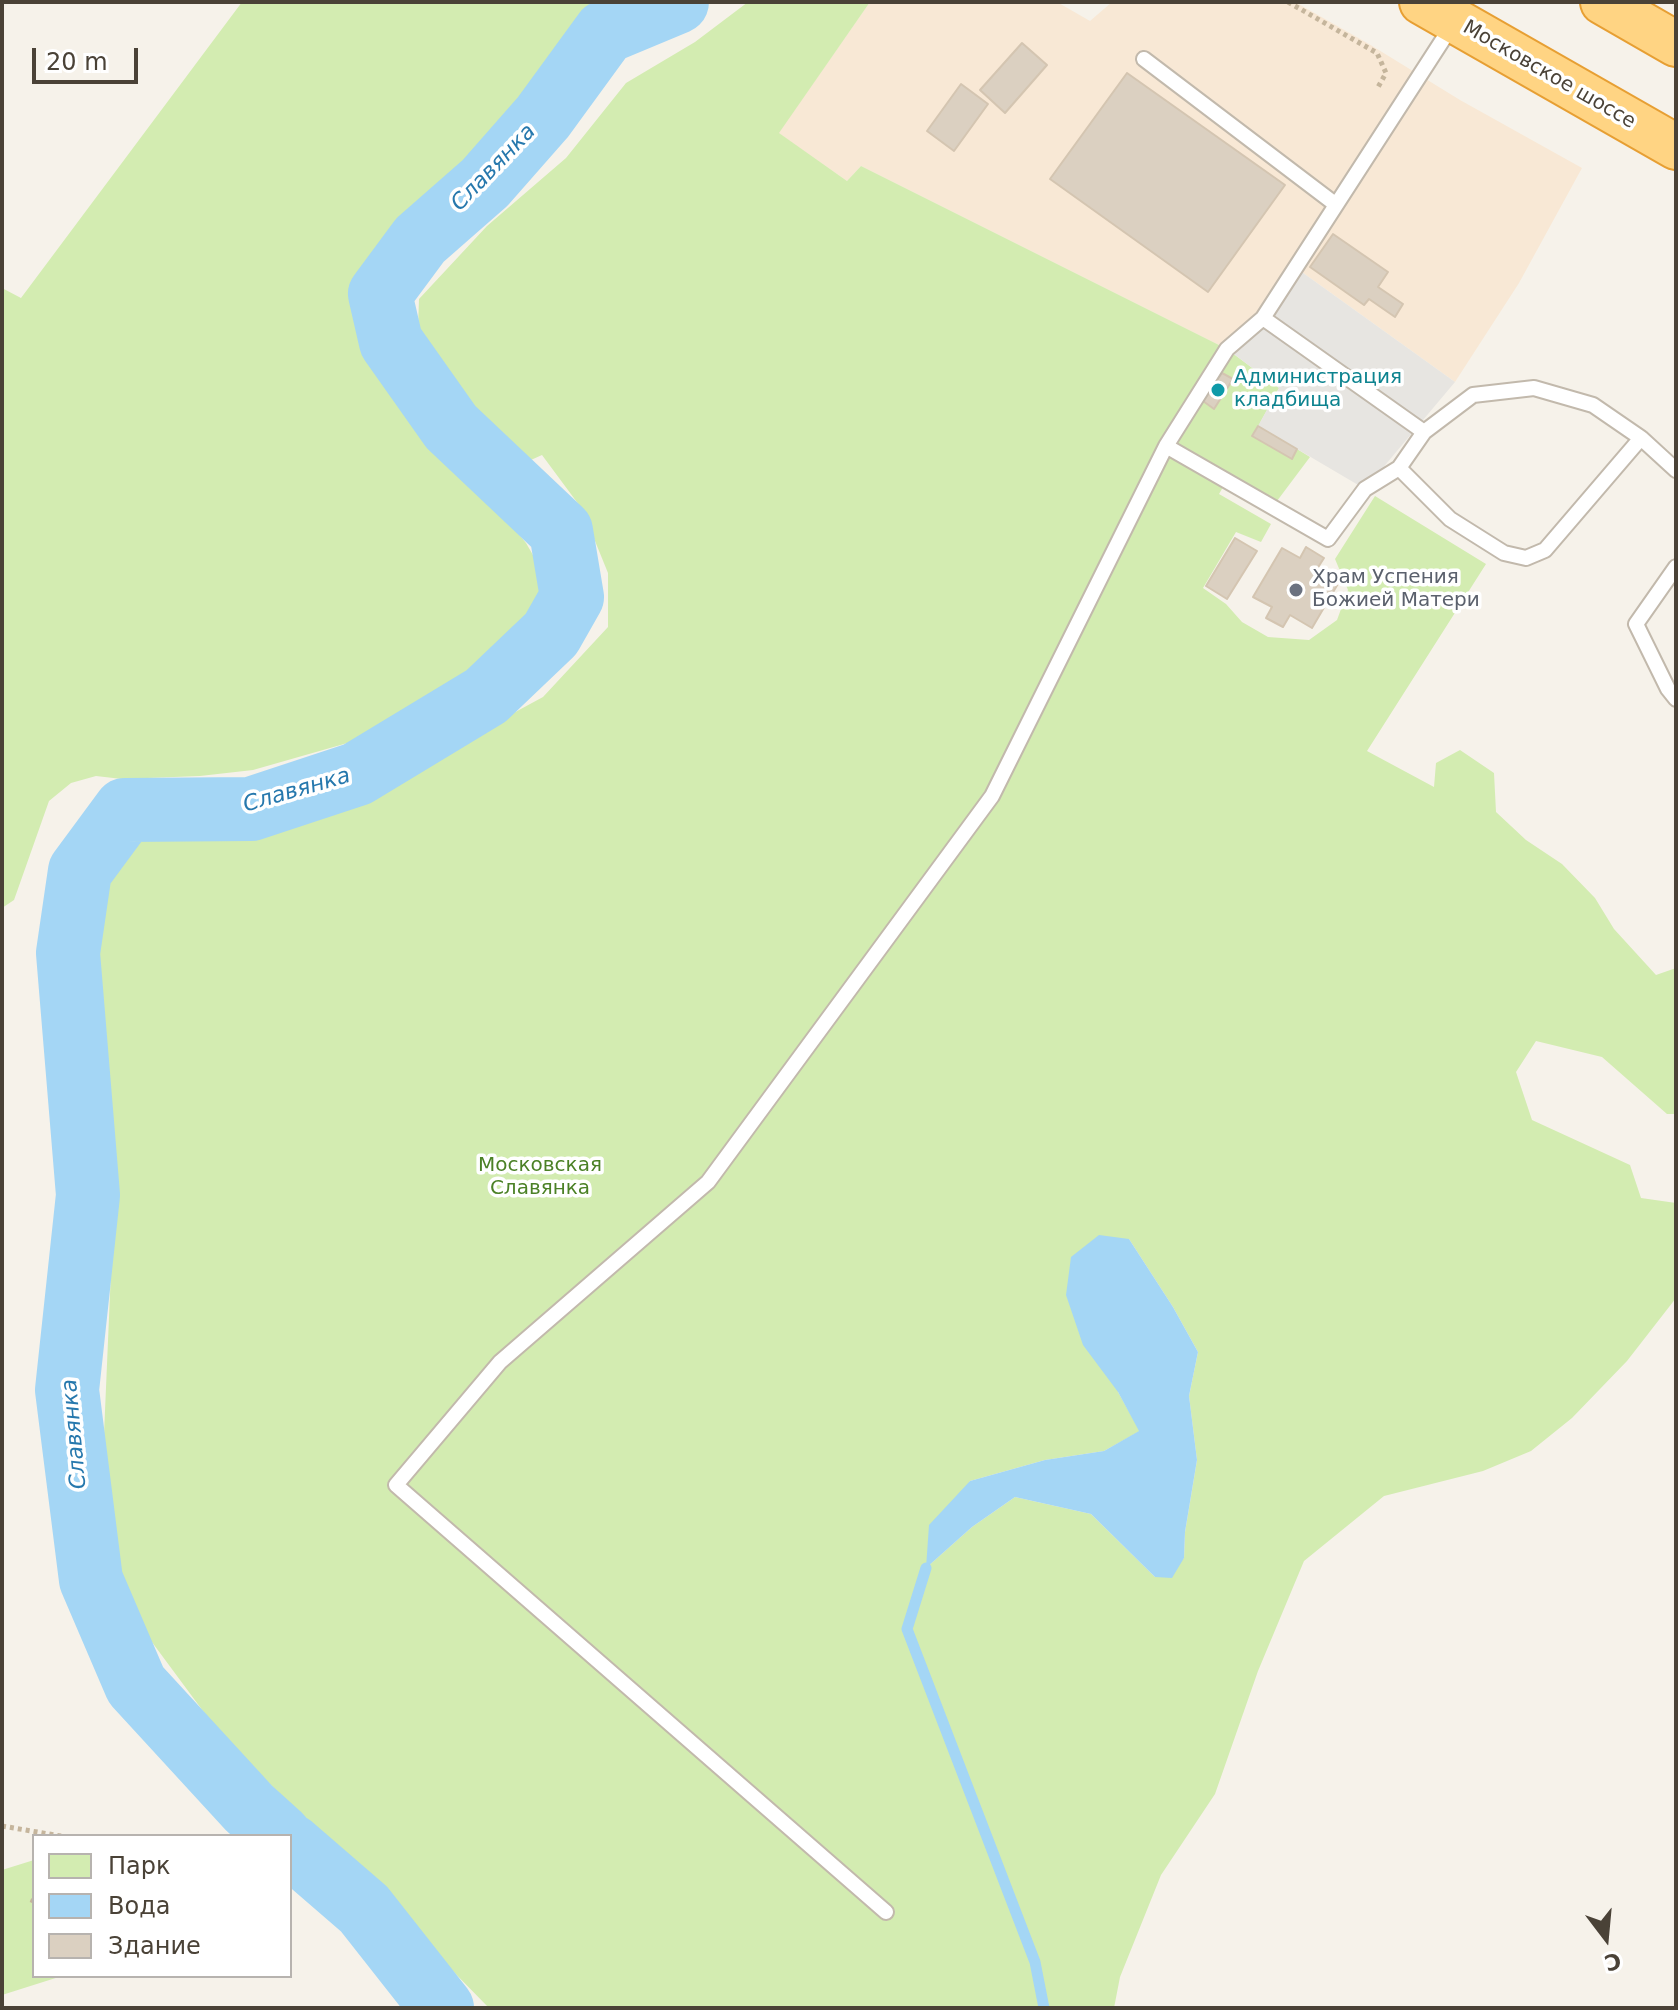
<!DOCTYPE html>
<html>
<head>
<meta charset="utf-8">
<style>
	body { margin:0 }
	#map { position:relative; width:1678px; height:2010px; overflow:hidden; background:#f6f2ea; font-family:"DejaVu Sans",sans-serif }
	canvas { display:block }
	.frame { position:absolute; inset:0; border:4px solid #4a4237; pointer-events:none }
	.legend { position:absolute; left:32px; top:1834px; width:260px; height:144px; box-sizing:border-box; background:#fff; border:2px solid #b7b3af; margin:0; padding:10px 14px; list-style:none; font-size:24px; color:#4a4237 }
	.legend li { display:flex; align-items:center; gap:16px; height:40px }
	.legend b { width:40px; border:2px solid #b7b3af }
	.north { position:absolute; left:1566px; top:1898px; width:80px; height:80px; -webkit-text-stroke:6px #fff; paint-order:stroke; rotate:164deg; font-size:22px; font-weight:700; line-height:32px; text-align:center; color:#4a4237 }
	.north::after { content:''; display:block; margin:auto; width:28px; height:36px; background:#4a4237; clip-path:polygon(50% 0,100% 100%,50% 72%,0 100%) }
	.scale { position:absolute; left:32px; top:48px; width:106px; height:36px; box-sizing:border-box; border:4px solid #4a4237; border-top:0; padding-left:10px; font-size:24px; line-height:28px; white-space:nowrap; color:#4a4237; -webkit-text-stroke:6px #fff; paint-order:stroke }
</style>
</head>
<body>
<div id="map">
<canvas width="1678" height="2010"></canvas>
<div class="frame"></div>
<ul class="legend">
<li><b style="height:22px;background:#d3ecb1"></b>Парк</li>
<li><b style="height:22px;background:#a4d6f5"></b>Вода</li>
<li><b style="height:22px;background:#dbd0c1"></b>Здание</li>
</ul>
<div class="north">С</div>
<div class="scale">20 m</div>
</div>
<script>
const context = document.querySelector('canvas').getContext('2d');
context.lineJoin = 'round';
function paint(path, color) {
  context.fillStyle = color;
  context.fill(path, 'evenodd');
}
function shape(rows) {
  const path = new Path2D();
  for (const r of rows) {
    path.moveTo(r[0], r[1]);
    for (let i = 2; i < r.length; i += 2) path.lineTo(r[i], r[i + 1]);
  }
  return path;
}
function strokePath(path, color, width, dash) {
  context.strokeStyle = color;
  context.lineWidth = width;
  context.lineCap = dash ? 'butt' : 'round';
  context.setLineDash(dash || []);
  context.stroke(path);
}
function drawText(font, color, halo, rows, align = 'center') {
  context.font = font + ' "DejaVu Sans",sans-serif';
  context.lineWidth = 7;
  context.setLineDash([]);
  context.textBaseline = 'middle';
  context.strokeStyle = halo;
  context.fillStyle = color;
  for (const [text, x, y, turn = 0] of rows) {
    context.save();
    context.translate(x, y);
    context.rotate((+turn || 0) * Math.PI / 180);
    context.textAlign = isNaN(turn) ? turn : align;
    if (halo) context.strokeText(text, 0, 0);
    context.fillText(text, 0, 0);
    context.restore();
  }
}
paint(shape([
	[870,2,1057,2,1090,21,1112,2,1295,2,1369,44,1460,100,1582,168,1519,283,1455,382,1299,270,1227,349,861,166,847,181,778,133]
]), '#f8e8d5');
paint(shape([
	[242,2,595,2,593,16,541,80,483,145,450,190,367,262,352,291,359,328,387,373,526,543,544,574,545,605,522,639,418,716,401,719,379,734,253,770,200,776,122,779,96,776,71,783,49,801,14,900,2,908,2,288,21,298],
	[748,2,870,2,779,133,847,181,861,166,1227,349,1279,388,1253,436,1292,458,1297,449,1310,457,1277,501,1230,475,1219,494,1271,524,1261,542,1236,532,1203,588,1226,604,1242,622,1268,637,1309,640,1337,620,1348,590,1335,559,1375,496,1486,564,1367,751,1434,787,1436,763,1460,750,1494,773,1496,812,1526,840,1562,864,1595,898,1614,929,1656,975,1676,968,1676,1114,1667,1114,1602,1057,1536,1041,1516,1072,1532,1120,1630,1165,1641,1198,1676,1203,1676,1298,1627,1361,1572,1418,1531,1451,1483,1471,1384,1496,1304,1561,1258,1671,1215,1794,1161,1875,1120,1977,1114,2008,489,2008,217,1730,126,1607,102,1481,113,1224,78,956,92,896,119,847,167,831,247,832,412,768,543,697,608,627,608,573,582,509,542,455,522,464,474,423,436,367,418,328,419,299,487,226,566,158,626,83,695,42],
	[1129,1239,1173,1307,1198,1352,1189,1396,1197,1460,1185,1532,1184,1558,1155,1577,1091,1514,1015,1497,972,1527,927,1567,970,1481,1045,1460,1104,1451,1140,1431,1118,1392],
	[34,1860,34,1976,62,1976,2,1995,2,1870]
]), '#d3ecb1');
paint(shape([
	[1299,270,1455,382,1365,489,1258,426,1279,388,1227,349]
]), '#e7e5e1');
paint(shape([
	[1099,1235,1129,1239,1173,1307,1198,1352,1189,1396,1197,1460,1185,1532,1184,1558,1172,1578,1155,1577,1091,1514,1015,1497,972,1527,926,1568,929,1525,970,1481,1045,1460,1104,1451,1139,1431,1118,1392,1083,1345,1066,1295,1071,1257]
]), '#a4d6f5');
strokePath(shape([
	[926,1568,907,1629,1035,1962,1044,2008]
]), '#a4d6f5', 11);
strokePath(shape([
	[280,1836,249,1808,136,1685,91,1580,67,1390,88,1195,68,953,80,871,125,810,251,809,357,774,486,696,551,634,572,597,561,531,451,427,391,342,380,294,420,240,485,183,543,117,605,32,677,2],
	[290,1845,364,1909,442,2008]
]), '#a4d6f5', 64);
const building = shape([
	[1022,43,1047,65,1005,113,980,90,1022,43],
	[1127,73,1285,185,1208,292,1050,179,1127,73],
	[961,84,988,104,954,151,927,131,961,84],
	[1333,234,1388,272,1378,287,1403,304,1395,317,1369,299,1364,305,1310,267,1333,234],
	[1222,373,1233,379,1214,409,1203,401,1222,373],
	[1258,426,1297,449,1292,459,1252,436,1258,426],
	[1235,538,1257,551,1227,599,1206,586,1235,538],
	[1306,547,1324,558,1317,569,1339,582,1312,628,1290,615,1283,627,1266,618,1272,607,1253,597,1282,548,1300,558,1306,547]
]);
paint(building, '#dbd0c1');
strokePath(building, '#d4c5b1', 2);
const service = shape([
	[1144,59,1335,204],
	[1263,318,1424,432,1399,468,1450,519,1504,553,1526,558,1545,550,1641,438,1676,470],
	[1424,432,1473,395,1534,388,1593,405,1641,438],
	[1166,446,1227,349,1263,318,1453,24],
	[1676,567,1636,624,1668,689,1676,699],
	[886,1912,396,1485,500,1362,708,1182,992,796,1166,446,1328,539,1365,489,1399,468]
]);
const trunk = shape([
	[1422,2,1676,147],
	[1603,2,1676,44]
]);
strokePath(service, '#c2b9ac', 18);
strokePath(trunk, '#e79f33', 48);
strokePath(shape([
	[1288,2,1377,53,1386,73,1377,89],
	[2,1826,61,1836],
	[32,1903,34,1898]
]), '#c5b59c', 5, [4, 4]);
strokePath(service, '#fff', 14);
strokePath(trunk, '#ffd483', 44);
for (const [x, y, r, color] of [
	[1218,390,8,"#0f9aa8"],
	[1296,590,8,"#6b7280"]
]) {
  const dot = new Path2D();
  dot.arc(x, y, r, 0, 2 * Math.PI);
  context.fillStyle = color;
  context.fill(dot);
  strokePath(dot, '#fff', 3);
}
drawText('20px', '#4a4237', '#fff', [
	["Московское шоссе",1549,75,30]
]);
drawText('20px', '#0d838f', '#fff', [
	["Администрация",1234,378],
	["кладбища",1234,401]
], 'left');
drawText('20px', '#5b616d', '#fff', [
	["Храм Успения",1312,578],
	["Божией Матери",1312,601]
], 'left');
drawText('20px', '#4b8126', '#fff', [
	["Московская",540,1166],
	["Славянка",540,1189]
]);
drawText('italic 22px', '#2678ad', '#fff', [
	["Славянка",494,168,-46],
	["Славянка",297,791,-16],
	["Славянка",75,1434,-95]
]);
</script>
</body>
</html>
